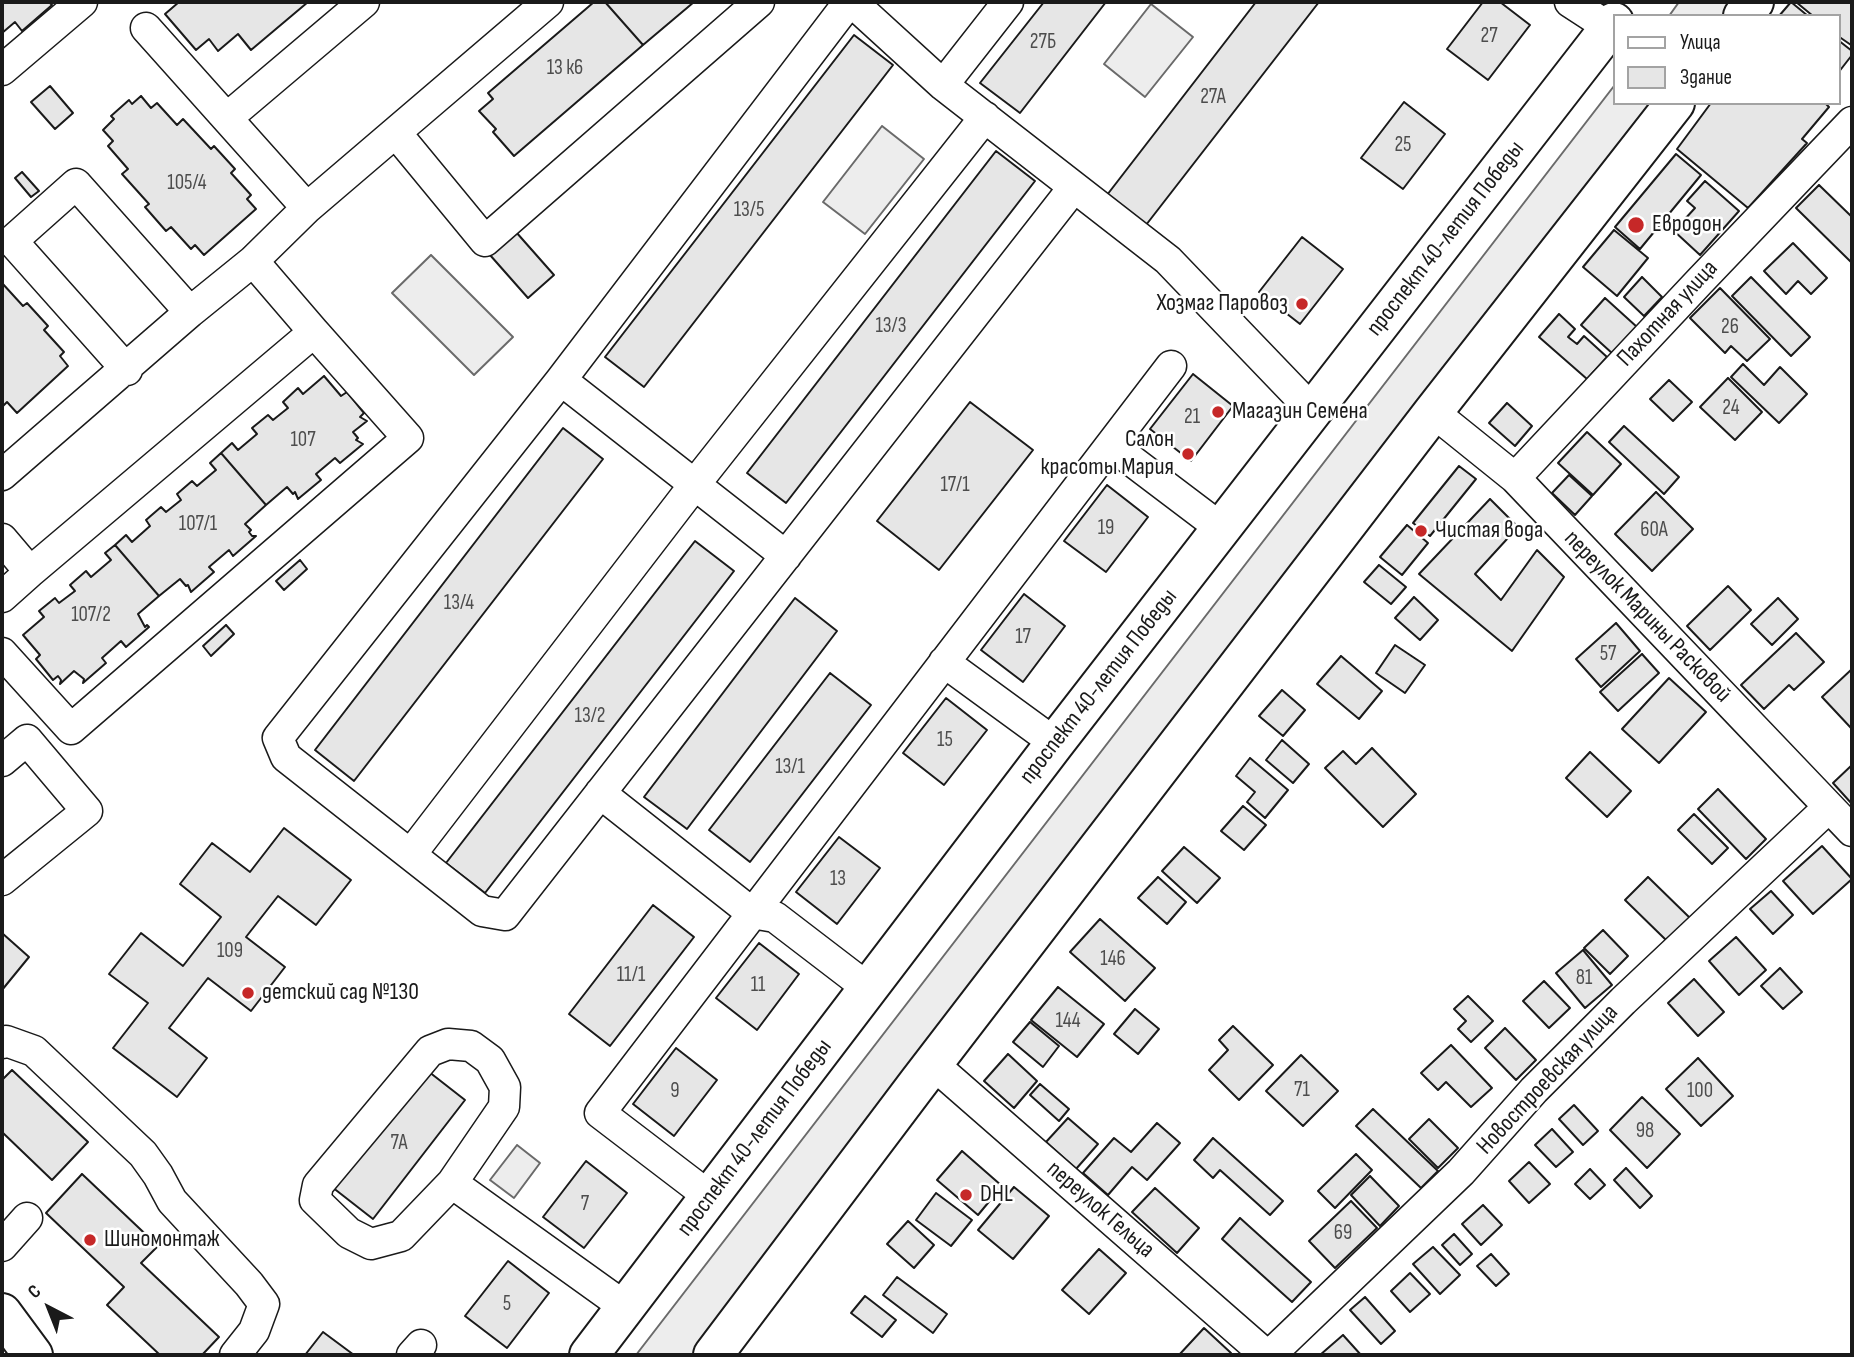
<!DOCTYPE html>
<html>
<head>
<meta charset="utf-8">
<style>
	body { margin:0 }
	#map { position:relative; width:1854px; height:1357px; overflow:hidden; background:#fff; font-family:"Sofia Sans Condensed",sans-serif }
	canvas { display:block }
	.frame { position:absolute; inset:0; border:4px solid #1a1a1a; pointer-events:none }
	.legend { position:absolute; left:1613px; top:14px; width:228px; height:91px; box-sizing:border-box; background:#fff; border:2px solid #a3a3a3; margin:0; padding:9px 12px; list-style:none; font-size:21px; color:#1a1a1a }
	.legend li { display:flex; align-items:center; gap:14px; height:35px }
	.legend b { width:35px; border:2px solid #a3a3a3 }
	.north { position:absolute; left:14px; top:1273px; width:70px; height:70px; -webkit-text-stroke:5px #fff; paint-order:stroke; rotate:318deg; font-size:19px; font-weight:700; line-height:28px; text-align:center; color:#1a1a1a }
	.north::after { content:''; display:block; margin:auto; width:24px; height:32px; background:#1a1a1a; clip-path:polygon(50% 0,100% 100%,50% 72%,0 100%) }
</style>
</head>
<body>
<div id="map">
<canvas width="1854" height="1357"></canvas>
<div class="frame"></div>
<ul class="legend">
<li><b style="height:9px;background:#fff"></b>Улица</li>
<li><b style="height:19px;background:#e6e6e6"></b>Здание</li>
</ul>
<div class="north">С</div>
</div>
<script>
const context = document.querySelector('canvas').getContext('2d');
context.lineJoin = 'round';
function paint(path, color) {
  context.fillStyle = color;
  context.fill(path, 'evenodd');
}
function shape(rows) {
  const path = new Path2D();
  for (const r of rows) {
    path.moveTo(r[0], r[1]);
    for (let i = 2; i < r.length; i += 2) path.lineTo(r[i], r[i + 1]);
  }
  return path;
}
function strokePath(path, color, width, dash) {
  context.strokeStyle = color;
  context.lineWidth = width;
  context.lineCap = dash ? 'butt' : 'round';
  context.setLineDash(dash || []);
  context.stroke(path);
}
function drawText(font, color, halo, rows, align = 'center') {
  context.font = font + ' "Sofia Sans Condensed",sans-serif';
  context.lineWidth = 5;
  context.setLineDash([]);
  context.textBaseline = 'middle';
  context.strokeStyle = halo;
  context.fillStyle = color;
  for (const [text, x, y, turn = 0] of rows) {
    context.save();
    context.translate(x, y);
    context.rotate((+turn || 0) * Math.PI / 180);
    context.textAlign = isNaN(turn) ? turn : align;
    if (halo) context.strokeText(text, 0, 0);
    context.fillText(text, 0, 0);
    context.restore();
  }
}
const built = shape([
	[1679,2,1745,2,1733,16,1669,16,1679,2],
	[1151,4,1193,37,1145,97,1104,64,1151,4],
	[1614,86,1614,103,1664,103,697,1355,636,1355,1614,86],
	[882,126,924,159,865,234,823,202,882,126],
	[431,255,513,337,474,375,392,293,431,255],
	[517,1145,540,1163,514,1198,490,1180,517,1145]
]);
paint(built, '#ededed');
strokePath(built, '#6a6a6a', 2);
const building = shape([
	[2,2,49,2,52,5,22,31,15,22,2,33,2,2],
	[179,2,308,2,251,50,238,34,218,51,209,39,196,50,165,14,179,2],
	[594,2,605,2,643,45,514,156,493,132,496,129,479,111,493,99,488,93,594,2],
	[605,2,694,2,643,45,605,2],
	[1044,2,1106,2,1020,113,980,83,1044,2],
	[1256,2,1319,2,1146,225,1107,195,1256,2],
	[1483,2,1500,2,1530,25,1488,80,1447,49,1483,2],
	[1791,2,1808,16,1779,16,1791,2],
	[1796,2,1852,2,1852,43,1851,45,1838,36,1838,16,1813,16,1796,2],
	[854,35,893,65,644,387,605,357,854,35],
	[1838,40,1852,51,1852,55,1838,73,1838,40],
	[50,86,73,113,55,129,31,102,50,86],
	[141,96,151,108,157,103,177,125,183,119,211,149,214,146,235,169,231,173,251,195,247,199,256,209,204,255,195,245,191,249,171,227,166,231,145,207,149,204,122,174,128,169,108,146,113,141,103,130,114,119,111,116,129,100,132,104,141,96],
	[1404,102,1445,134,1403,189,1361,158,1404,102],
	[1711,103,1825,103,1829,107,1802,139,1807,143,1748,208,1677,149,1711,103],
	[996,151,1035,181,786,503,747,473,996,151],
	[1676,154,1701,175,1640,249,1615,227,1676,154],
	[22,172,39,191,31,197,15,178,22,172],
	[1705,181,1739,211,1700,255,1674,231,1695,208,1687,201,1705,181],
	[1819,185,1852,217,1852,263,1796,208,1819,185],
	[1614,230,1648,258,1617,296,1583,267,1614,230],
	[516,232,554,275,528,298,490,255,516,232],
	[1302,237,1343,269,1300,324,1259,292,1302,237],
	[1793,243,1827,278,1811,294,1798,281,1786,294,1764,271,1793,243],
	[1642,277,1662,297,1644,316,1624,297,1642,277],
	[1751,277,1810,337,1791,356,1732,296,1751,277],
	[2,283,23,306,27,303,48,326,44,330,64,352,60,356,68,366,17,413,7,402,3,406,2,405,2,283],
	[1720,288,1770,339,1747,361,1731,346,1725,353,1690,318,1720,288],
	[1605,298,1637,327,1613,354,1581,325,1605,298],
	[1559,314,1575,329,1568,337,1577,344,1584,336,1607,357,1587,379,1539,337,1559,314],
	[1743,364,1764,385,1780,367,1807,394,1779,423,1731,377,1743,364],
	[1193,374,1233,406,1191,461,1150,429,1193,374],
	[324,376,341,396,347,392,364,413,360,417,367,421,353,432,358,438,356,440,363,444,340,463,335,458,316,474,321,480,298,499,295,492,293,494,287,487,266,505,221,453,232,443,238,450,257,434,252,428,268,415,273,420,288,408,283,402,298,388,303,394,324,376],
	[1728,378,1762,412,1735,440,1700,407,1728,378],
	[1669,380,1692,402,1673,421,1650,399,1669,380],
	[970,402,1033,450,939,570,877,521,970,402],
	[1507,403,1532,426,1515,446,1489,423,1507,403],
	[1624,426,1679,477,1664,494,1609,442,1624,426],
	[563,428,603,459,354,781,315,750,563,428],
	[1587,432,1621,464,1593,495,1558,463,1587,432],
	[221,453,266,505,245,524,251,530,249,532,252,536,256,536,233,556,229,550,209,567,214,572,191,592,188,585,186,586,180,579,159,596,115,545,126,535,132,542,150,526,146,520,161,507,166,512,181,500,177,494,192,481,197,486,216,470,210,463,221,453],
	[1459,466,1476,479,1430,536,1413,523,1459,466],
	[1569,475,1592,496,1575,515,1552,493,1569,475],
	[1107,485,1148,517,1106,572,1064,541,1107,485],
	[1656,492,1693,529,1652,571,1615,534,1656,492],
	[1490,499,1518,527,1475,574,1501,600,1537,550,1564,577,1512,651,1419,574,1490,499],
	[1407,525,1428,543,1402,575,1380,557,1407,525],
	[695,541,734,571,485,893,446,863,695,541],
	[115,545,159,596,138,614,145,627,147,625,149,627,126,647,121,641,102,658,106,663,83,683,84,679,74,671,60,684,61,680,58,676,53,680,36,659,40,655,23,635,44,617,39,611,55,598,59,603,75,591,70,585,86,571,91,577,111,560,105,553,115,545],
	[300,560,307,569,284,590,276,581,300,560],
	[1379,565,1406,587,1391,604,1364,582,1379,565],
	[1728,586,1751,610,1710,650,1687,626,1728,586],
	[1024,594,1065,626,1023,682,981,650,1024,594],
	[1414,597,1438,620,1420,640,1395,618,1414,597],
	[795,598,837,631,687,829,644,797,795,598],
	[1778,598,1798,619,1772,645,1751,624,1778,598],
	[1616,623,1640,651,1601,687,1576,659,1616,623],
	[226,625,234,634,211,656,203,646,226,625],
	[1796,633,1824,662,1794,690,1789,685,1764,709,1741,685,1796,633],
	[1395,645,1425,665,1405,693,1376,673,1395,645],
	[1642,654,1659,673,1618,711,1600,692,1642,654],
	[1341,656,1382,691,1359,719,1317,684,1341,656],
	[1852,669,1852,727,1851,728,1822,697,1852,669],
	[830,673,871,705,750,862,709,830,830,673],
	[1669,678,1706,712,1659,763,1622,729,1669,678],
	[1282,690,1305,710,1283,736,1259,716,1282,690],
	[946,698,987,730,944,785,903,753,946,698],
	[1282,740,1309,764,1293,783,1266,760,1282,740],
	[1372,748,1416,794,1383,827,1325,768,1343,751,1356,764,1372,748],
	[1590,752,1631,791,1607,817,1566,778,1590,752],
	[1250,758,1288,790,1265,818,1247,802,1255,792,1236,776,1250,758],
	[1852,765,1852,804,1833,783,1852,765],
	[1718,789,1766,839,1746,859,1698,809,1718,789],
	[1243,806,1266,825,1244,850,1221,831,1243,806],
	[1694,814,1728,848,1712,864,1678,830,1694,814],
	[284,828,351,880,316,925,278,896,246,937,285,967,251,1011,208,978,169,1028,207,1058,177,1097,113,1048,148,1003,109,974,141,933,183,966,221,917,180,884,212,843,250,872,284,828],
	[839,837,880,868,837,924,796,892,839,837],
	[1822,846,1852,879,1813,914,1783,881,1822,846],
	[1184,847,1220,878,1197,903,1162,871,1184,847],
	[1158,877,1186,902,1167,924,1138,898,1158,877],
	[1648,877,1690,918,1667,941,1625,900,1648,877],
	[1771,891,1793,915,1773,934,1750,909,1771,891],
	[653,905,694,937,610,1046,569,1014,653,905],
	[1100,919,1155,968,1125,1001,1070,952,1100,919],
	[1603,930,1628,956,1610,974,1584,948,1603,930],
	[2,933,29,957,2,990,2,933],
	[1736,937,1766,970,1739,995,1709,961,1736,937],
	[759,943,799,974,757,1030,716,998,759,943],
	[1583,950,1612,985,1585,1008,1556,973,1583,950],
	[1780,968,1802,992,1783,1009,1761,986,1780,968],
	[1694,979,1724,1012,1698,1036,1668,1003,1694,979],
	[1544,981,1570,1008,1549,1028,1523,1001,1544,981],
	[1058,987,1104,1024,1077,1057,1031,1020,1058,987],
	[1468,996,1493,1021,1471,1042,1458,1029,1466,1021,1454,1009,1468,996],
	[1135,1009,1159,1029,1138,1054,1114,1034,1135,1009],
	[1030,1022,1059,1046,1043,1067,1013,1042,1030,1022],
	[1233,1026,1273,1065,1239,1100,1209,1070,1228,1050,1219,1040,1233,1026],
	[1505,1028,1536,1060,1516,1080,1485,1048,1505,1028],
	[1451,1045,1492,1088,1471,1107,1446,1082,1438,1090,1421,1073,1451,1045],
	[676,1048,717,1080,674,1136,633,1104,676,1048],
	[1008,1054,1037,1081,1014,1108,984,1081,1008,1054],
	[1301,1055,1338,1091,1303,1126,1266,1091,1301,1055],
	[1698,1058,1733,1096,1701,1126,1666,1089,1698,1058],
	[424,1068,465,1100,373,1219,332,1187,424,1068],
	[12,1070,88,1142,52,1180,2,1132,2,1080,12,1070],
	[1040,1084,1069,1109,1059,1121,1030,1095,1040,1084],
	[1642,1097,1680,1134,1647,1168,1610,1130,1642,1097],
	[1574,1105,1598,1131,1583,1145,1559,1119,1574,1105],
	[1373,1109,1438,1171,1421,1188,1356,1126,1373,1109],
	[1068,1118,1098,1144,1076,1169,1046,1142,1068,1118],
	[1429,1119,1458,1148,1438,1168,1409,1139,1429,1119],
	[1157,1123,1180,1143,1147,1180,1132,1167,1108,1195,1083,1173,1114,1138,1131,1152,1157,1123],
	[1552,1129,1573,1152,1556,1167,1535,1145,1552,1129],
	[1213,1138,1283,1201,1270,1215,1220,1170,1213,1178,1194,1160,1213,1138],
	[962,1151,1002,1186,978,1215,937,1180,962,1151],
	[1356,1154,1372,1170,1335,1208,1318,1191,1356,1154],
	[586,1161,627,1193,584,1248,543,1217,586,1161],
	[1529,1162,1550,1184,1529,1203,1509,1181,1529,1162],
	[1626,1168,1652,1196,1640,1208,1614,1180,1626,1168],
	[1590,1169,1605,1185,1590,1199,1575,1184,1590,1169],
	[82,1174,158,1246,141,1263,219,1337,202,1355,160,1355,107,1305,124,1287,46,1213,82,1174],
	[1370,1176,1399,1206,1380,1226,1351,1195,1370,1176],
	[1014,1187,1049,1216,1013,1259,978,1230,1014,1187],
	[1155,1188,1199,1228,1177,1253,1132,1212,1155,1188],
	[936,1193,972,1220,951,1246,916,1220,936,1193],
	[1351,1201,1377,1228,1335,1268,1309,1241,1351,1201],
	[1483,1205,1502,1225,1481,1245,1462,1224,1483,1205],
	[1240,1218,1311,1282,1292,1302,1222,1239,1240,1218],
	[908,1221,934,1245,914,1268,887,1244,908,1221],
	[1454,1234,1472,1254,1460,1265,1442,1245,1454,1234],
	[1433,1247,1460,1275,1440,1294,1413,1264,1433,1247],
	[1099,1249,1126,1273,1089,1314,1062,1290,1099,1249],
	[1491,1254,1509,1274,1496,1286,1477,1266,1491,1254],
	[508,1261,549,1293,507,1348,465,1316,508,1261],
	[1410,1273,1430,1294,1410,1312,1391,1291,1410,1273],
	[897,1277,947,1314,933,1333,883,1295,897,1277],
	[865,1296,896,1320,882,1337,851,1313,865,1296],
	[1365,1297,1395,1331,1381,1344,1350,1310,1365,1297],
	[1204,1328,1231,1353,1229,1355,1179,1355,1204,1328],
	[323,1332,354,1355,305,1355,323,1332],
	[1343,1335,1361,1355,1320,1355,1343,1335]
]);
paint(building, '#e6e6e6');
strokePath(building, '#1a1a1a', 2);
const minor = shape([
	[849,2,561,380,278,738,286,757,482,911,505,915,1074,187],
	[852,2,943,85,1168,260,1313,411],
	[1570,2,1610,28],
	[146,28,307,208,548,2],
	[2,70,82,2],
	[943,85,1008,2],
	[227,118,364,2],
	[396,133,485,241,759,2],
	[127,370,12,241,76,184,190,312],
	[561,380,786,556],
	[1433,412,1515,478,1852,831],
	[1111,445,1222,529],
	[2,475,190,312,253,261,307,208],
	[1515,478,1699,282,1852,122],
	[2,539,30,572,314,332,253,261],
	[2,597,30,572],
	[2,653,71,729,408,438,314,332],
	[944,662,1055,743],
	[2,761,27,740,87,811,2,880],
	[600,793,752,913,775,917,869,989],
	[411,854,695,484,985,117],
	[2,1043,6,1041,34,1051,143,1154,158,1175,172,1201,249,1284,264,1304,254,1331,235,1355],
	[933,1064,1266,1355],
	[452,1183,401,1236,371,1244,349,1233,315,1200,318,1185,430,1051,448,1044,471,1046,490,1060,505,1087,504,1107,452,1183,625,1307],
	[710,1197,600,1113,1171,366],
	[2,1246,27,1218],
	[412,1355,421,1345],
	[1270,1355,1461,1172,1534,1090,1623,1001,1829,807]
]);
const major = shape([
	[1743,16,1754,2],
	[2,1313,33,1355],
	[589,1355,1055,743,1614,22],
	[713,1355,918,1083,1433,412,1675,103]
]);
strokePath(minor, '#1a1a1a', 33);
strokePath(major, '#1a1a1a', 42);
strokePath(minor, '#fff', 30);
strokePath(major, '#fff', 38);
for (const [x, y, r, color] of [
	[1636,225,9,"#c62828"],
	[1302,304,7,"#c62828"],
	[1218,412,7,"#c62828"],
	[1188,454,7,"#c62828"],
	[1421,531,7,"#c62828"],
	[248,993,7,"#c62828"],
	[966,1195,7,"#c62828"],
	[90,1240,7,"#c62828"]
]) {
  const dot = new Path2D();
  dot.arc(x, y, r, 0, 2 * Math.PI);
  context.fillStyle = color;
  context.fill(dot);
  strokePath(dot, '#fff', 2.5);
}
drawText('21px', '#4d4d4d', null, [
	["27",1489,37],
	["27Б",1043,43],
	["13 к6",565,69],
	["27А",1213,98],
	["25",1403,146],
	["105/4",187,184],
	["13/5",749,211],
	["13/3",891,327],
	["26",1730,328],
	["24",1731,409],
	["21",1192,418],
	["107",303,441],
	["17/1",955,486],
	["107/1",198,525],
	["19",1106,529],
	["60А",1654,531],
	["13/4",459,604],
	["107/2",91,616],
	["17",1023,638],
	["57",1608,655],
	["13/2",590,717],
	["15",945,741],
	["13/1",790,768],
	["13",838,880],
	["109",230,952],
	["146",1113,960],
	["11/1",631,976],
	["81",1584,979],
	["11",758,986],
	["144",1068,1022],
	["71",1302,1091],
	["9",675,1092],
	["100",1700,1092],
	["98",1645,1132],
	["7А",399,1144],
	["7",585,1205],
	["69",1343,1234],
	["5",507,1305]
]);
drawText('24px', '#1a1a1a', '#fff', [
	["Евродон",1652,225],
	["Хозмаг Паровоз",1288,304,"right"],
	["Магазин Семена",1232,412],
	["Салон",1174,440,"right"],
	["красоты Мария",1174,468,"right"],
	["Чистая вода",1435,531],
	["детский сад №130",262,993],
	["DHL",980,1195],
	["Шиномонтаж",104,1240]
], 'left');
drawText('24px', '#1a1a1a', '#fff', [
	["проспект 40-летия Победы",1446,239,-52],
	["Пахотная улица",1668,314,-47],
	["переулок Марины Расковой",1647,617,46],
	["проспект 40-летия Победы",1099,687,-52],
	["Новостроевская улица",1548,1080,-47],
	["проспект 40-летия Победы",755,1138,-53],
	["переулок Гельца",1100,1210,41]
]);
</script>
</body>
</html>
